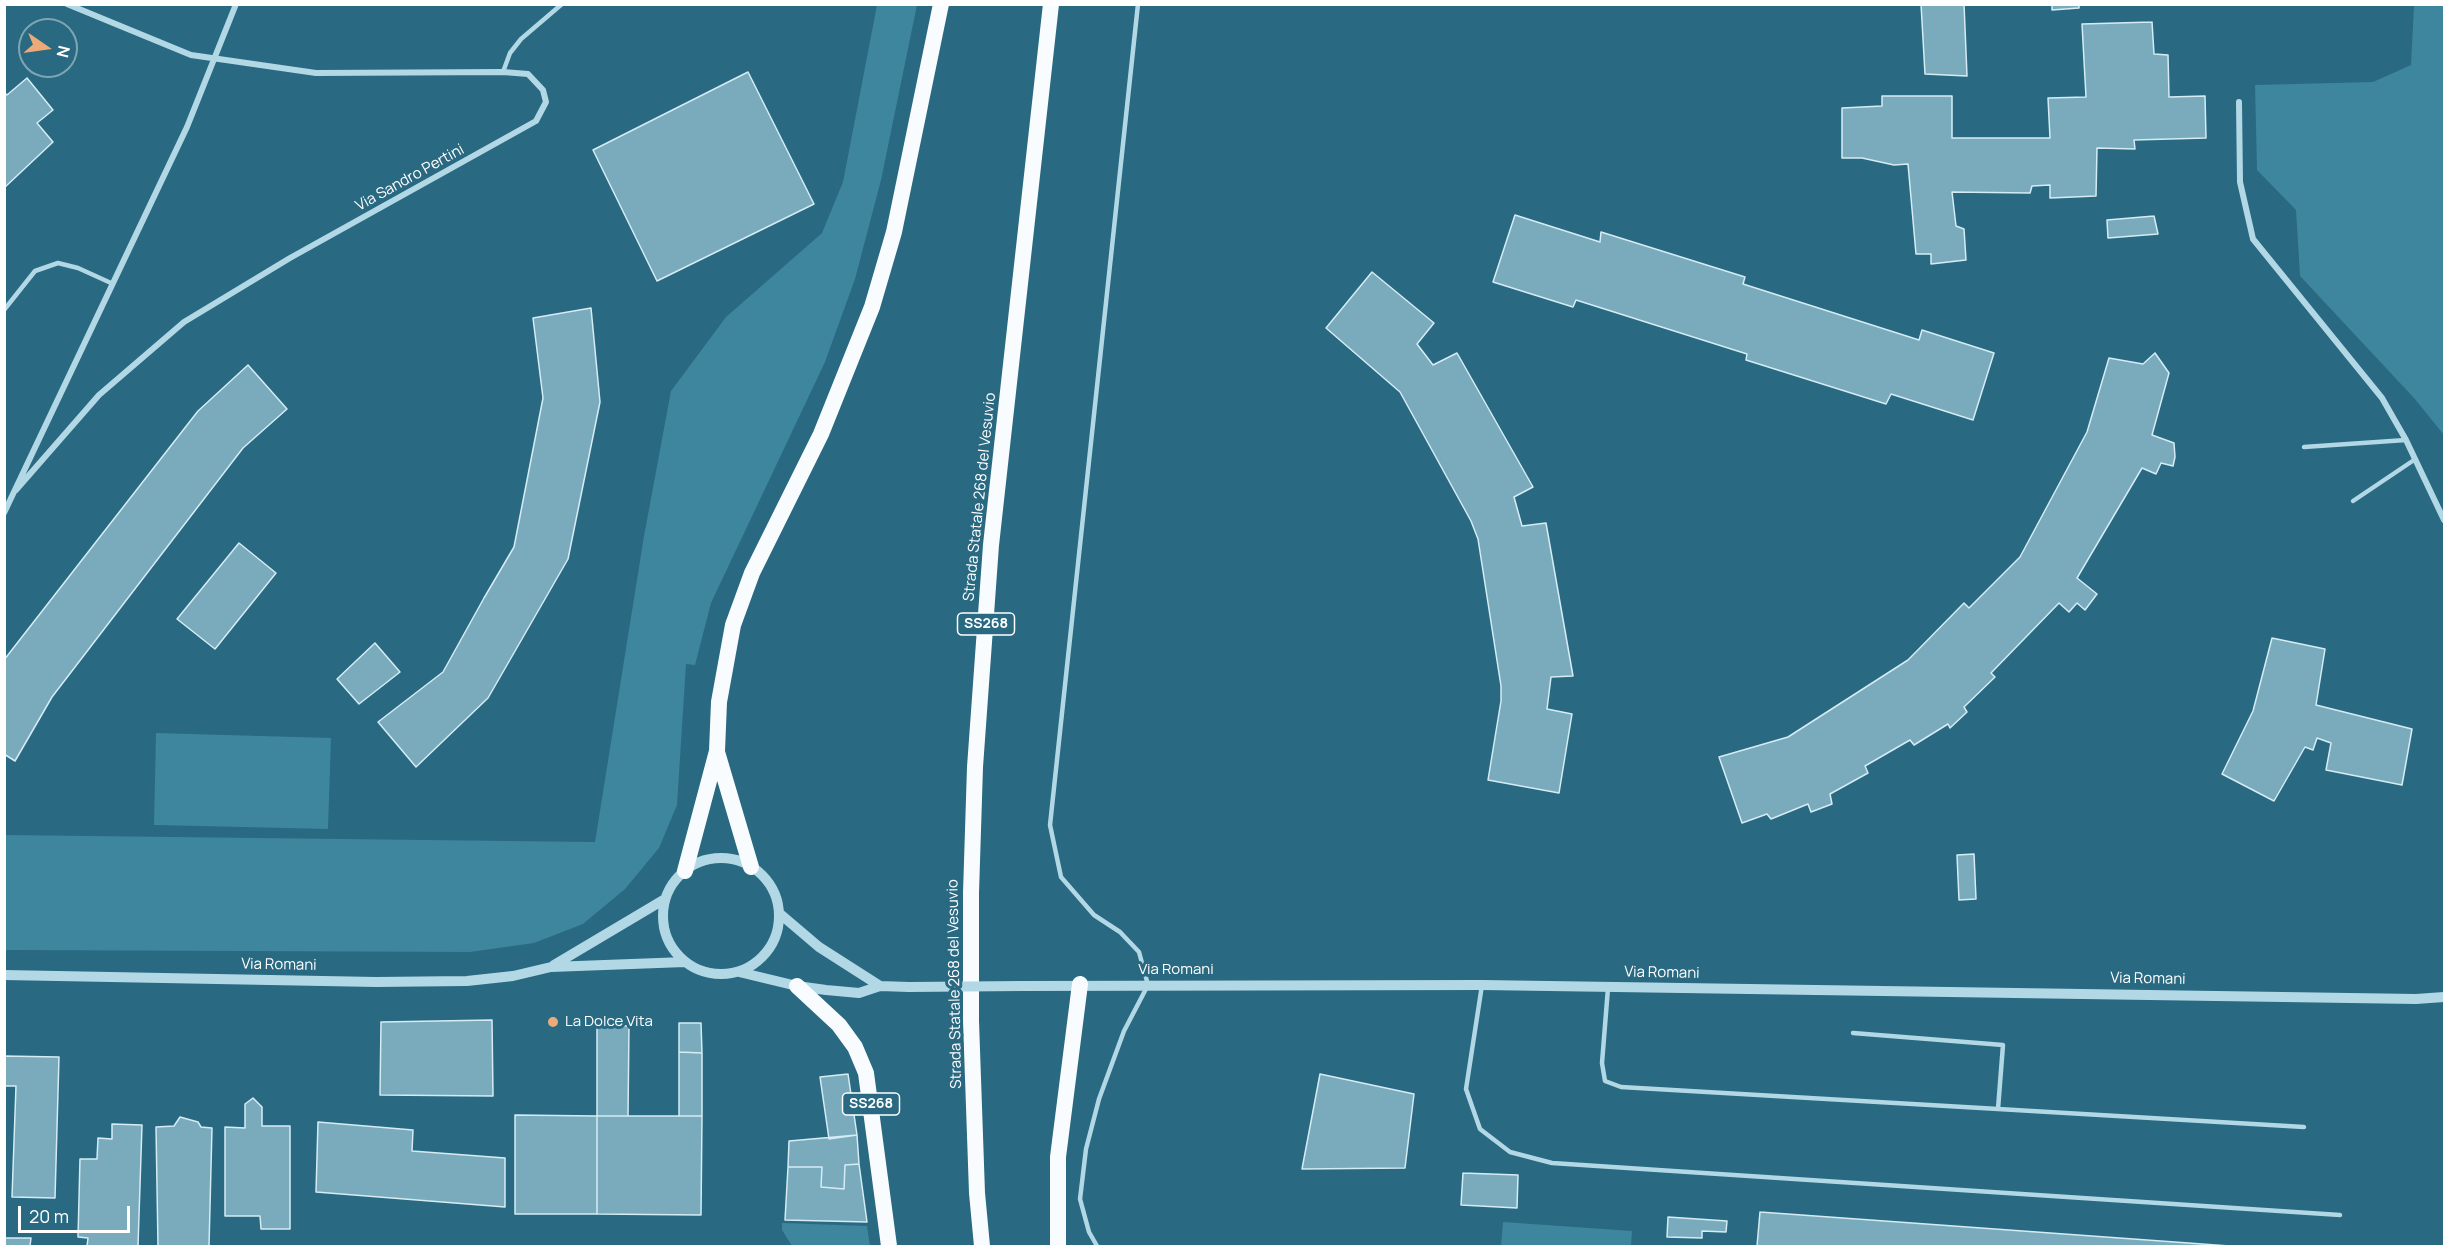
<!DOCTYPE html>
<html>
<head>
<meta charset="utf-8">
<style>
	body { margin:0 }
	#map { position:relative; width:2449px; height:1251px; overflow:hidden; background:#296981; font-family:Manrope,sans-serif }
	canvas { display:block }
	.frame { position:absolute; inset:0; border:6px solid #fff; pointer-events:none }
	.north { position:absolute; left:18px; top:18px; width:60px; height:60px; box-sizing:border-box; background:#296981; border:2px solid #7fa5b3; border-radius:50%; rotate:103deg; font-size:16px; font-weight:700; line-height:24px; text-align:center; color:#fff }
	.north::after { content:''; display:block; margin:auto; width:21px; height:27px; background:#edaa79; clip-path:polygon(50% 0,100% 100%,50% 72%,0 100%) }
	.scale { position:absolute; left:18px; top:1206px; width:112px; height:27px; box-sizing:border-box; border:3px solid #fff; border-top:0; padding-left:8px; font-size:18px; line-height:21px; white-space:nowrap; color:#fff; -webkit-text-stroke:4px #296981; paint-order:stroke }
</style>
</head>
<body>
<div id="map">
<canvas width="2449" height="1251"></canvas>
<div class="frame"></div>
<div class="north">N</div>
<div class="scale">20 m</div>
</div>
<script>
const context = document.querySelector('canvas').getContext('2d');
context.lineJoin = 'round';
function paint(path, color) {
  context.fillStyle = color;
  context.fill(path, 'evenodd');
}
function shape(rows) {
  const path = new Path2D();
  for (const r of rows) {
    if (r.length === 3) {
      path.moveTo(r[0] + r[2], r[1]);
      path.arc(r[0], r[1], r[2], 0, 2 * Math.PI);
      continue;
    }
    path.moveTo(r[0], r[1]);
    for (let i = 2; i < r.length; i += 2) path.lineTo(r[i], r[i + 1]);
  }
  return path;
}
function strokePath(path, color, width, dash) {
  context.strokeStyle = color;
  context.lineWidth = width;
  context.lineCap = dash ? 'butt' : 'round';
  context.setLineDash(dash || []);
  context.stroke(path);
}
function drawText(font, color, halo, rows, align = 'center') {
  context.font = font + ' Manrope,sans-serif';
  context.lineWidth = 6;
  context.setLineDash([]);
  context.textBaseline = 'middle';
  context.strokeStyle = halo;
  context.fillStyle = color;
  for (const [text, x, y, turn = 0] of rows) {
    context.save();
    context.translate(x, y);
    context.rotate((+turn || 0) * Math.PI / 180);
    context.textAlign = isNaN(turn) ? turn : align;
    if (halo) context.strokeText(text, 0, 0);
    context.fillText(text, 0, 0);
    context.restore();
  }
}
paint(shape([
	[877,5,917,5,881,180,855,279,825,362,711,603,695,665,686,664,677,805,659,848,625,889,583,924,534,943,470,952,5,950,5,835,595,842,644,536,671,391,726,317,822,233,843,182],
	[2414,5,2444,5,2444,435,2414,398,2300,276,2296,210,2257,170,2255,85,2373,82,2411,65],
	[156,733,331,738,328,829,154,825],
	[1503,1222,1632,1231,1631,1246,1501,1246],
	[782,1223,867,1226,870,1246,792,1246,782,1230]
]), '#3e859e');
const building = shape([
	[1921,4,1964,4,1967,76,1925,74,1921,4],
	[2052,4,2079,4,2079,8,2052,10,2052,4],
	[2152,22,2154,54,2168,55,2169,97,2205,96,2206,138,2134,140,2135,149,2097,148,2096,196,2050,198,2050,185,2032,186,2030,193,1952,192,1956,226,1964,229,1966,260,1931,264,1931,254,1916,254,1908,164,1894,165,1862,158,1842,158,1842,108,1882,106,1882,96,1952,96,1952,138,2050,138,2048,98,2086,97,2082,24,2152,22],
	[748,72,814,204,657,281,593,150,748,72],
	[27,78,53,110,37,123,53,142,4,188,4,92,7,95,27,78],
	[1515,215,1600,242,1601,232,1745,277,1743,284,1919,340,1922,330,1994,353,1973,420,1891,394,1886,404,1746,360,1747,354,1576,300,1573,307,1493,282,1515,215],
	[2154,216,2158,234,2108,238,2107,220,2154,216],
	[1372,272,1434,323,1417,344,1433,365,1457,353,1533,487,1514,497,1522,526,1546,523,1573,676,1551,677,1547,709,1572,714,1559,793,1488,780,1501,701,1501,686,1478,539,1471,521,1400,392,1326,328,1372,272],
	[591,308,600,402,568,559,488,698,416,767,378,722,443,672,484,598,514,547,543,398,533,318,591,308],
	[2155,353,2169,373,2152,435,2174,443,2175,457,2173,466,2161,463,2156,474,2142,468,2077,578,2097,594,2085,610,2077,603,2069,612,2059,603,1991,673,1995,677,1964,707,1967,712,1950,728,1948,724,1914,745,1910,740,1865,766,1868,773,1830,794,1832,804,1811,812,1808,804,1771,819,1767,814,1742,823,1719,757,1788,737,1908,660,1964,603,1969,608,2020,557,2087,432,2109,358,2143,364,2155,353],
	[248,365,287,409,243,448,233,461,52,697,15,761,4,754,4,660,198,411,248,365],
	[239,543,276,573,215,649,177,619,239,543],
	[2272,638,2325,649,2316,705,2412,729,2402,785,2326,770,2331,743,2317,738,2313,750,2305,747,2274,801,2222,774,2253,711,2272,638],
	[375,643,400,672,359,704,337,679,375,643],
	[1974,854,1976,899,1959,900,1957,855,1974,854],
	[492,1020,493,1096,380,1095,381,1022,492,1020],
	[679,1023,701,1023,702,1053,679,1052,679,1023],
	[597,1025,629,1026,628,1116,597,1116,597,1025],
	[679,1052,702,1053,702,1116,679,1116,679,1052],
	[4,1056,59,1057,55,1198,12,1197,16,1086,4,1086,4,1056],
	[848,1074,857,1135,829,1139,820,1077,848,1074],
	[1320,1074,1414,1094,1405,1168,1302,1169,1320,1074],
	[253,1098,262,1107,262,1126,290,1126,290,1229,261,1229,260,1216,225,1216,225,1127,245,1128,245,1104,253,1098],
	[515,1115,597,1116,597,1214,515,1214,515,1115],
	[597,1116,702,1116,701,1215,597,1214,597,1116],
	[180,1117,198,1122,201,1127,212,1128,209,1246,158,1246,156,1127,174,1126,180,1117],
	[318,1122,413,1130,412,1151,505,1158,505,1207,316,1192,318,1122],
	[112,1124,142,1125,138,1246,87,1246,88,1238,78,1237,80,1159,97,1159,98,1138,112,1139,112,1124],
	[857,1135,859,1164,845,1165,844,1189,821,1187,822,1167,788,1167,789,1141,857,1135],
	[859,1164,867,1222,785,1220,788,1167,822,1167,821,1187,844,1189,845,1165,859,1164],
	[1463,1173,1518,1175,1517,1208,1461,1205,1463,1173],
	[1760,1212,2230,1246,1757,1246,1760,1212],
	[1668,1217,1727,1221,1726,1232,1702,1231,1702,1238,1667,1237,1668,1217],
	[4,1238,31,1238,30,1246,4,1246,4,1238]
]);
paint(building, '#79abbc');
strokePath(building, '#d5ecf5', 1.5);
strokePath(shape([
	[503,72,510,53,521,39,562,4],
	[4,310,35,271,58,263,78,268,111,283],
	[2304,447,2406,440],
	[2353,501,2414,460],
	[1482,985,1466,1089,1480,1129,1510,1152,1552,1163,2340,1215],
	[1608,988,1602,1063,1605,1081,1621,1087,1998,1109,2003,1045,1853,1033],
	[1998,1109,2304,1127],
	[1097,1246,1089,1232,1080,1199,1086,1149,1099,1099,1124,1031,1148,985,1139,952,1120,932,1094,915,1061,877,1050,825,1138,4]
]), '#b2d8e6', 4.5);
strokePath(shape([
	[2239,102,2240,182,2253,239,2382,398,2406,440,2444,520],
	[16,490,99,395,184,322,290,258,536,121,546,102,543,90,528,74,503,72,316,73,191,55,67,4],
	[4,513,187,127,236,4]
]), '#b2d8e6', 6);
strokePath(shape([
	[721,916,58],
	[779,913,819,947,880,986],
	[554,965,665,899],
	[739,972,797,986,826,990,859,993,880,986,909,987],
	[4,975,376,982,467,981,513,976,551,967,685,962],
	[1022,986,1482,985,2416,999,2444,997]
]), '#b2d8e6', 10);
strokePath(shape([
	[717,752,751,867],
	[685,871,717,751,719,702,733,625,752,573,821,434,872,307,894,232,941,4],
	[797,986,839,1025,855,1047,866,1073,889,1246],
	[982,1246,977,1193,971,1021,971,893,975,767,991,545,1051,4],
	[1058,1246,1058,1157,1080,984]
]), '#f8fcfe', 16);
strokePath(shape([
	[909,987,1022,986]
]), '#b2d8e6', 10);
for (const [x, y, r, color] of [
	[553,1022,6,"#edaa79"]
]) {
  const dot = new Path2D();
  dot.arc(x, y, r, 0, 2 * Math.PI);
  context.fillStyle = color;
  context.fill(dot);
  strokePath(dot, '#296981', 2);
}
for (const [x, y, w] of [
	[986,624,57],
	[871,1104,57]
]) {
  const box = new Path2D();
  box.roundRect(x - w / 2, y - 11, w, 22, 4.5);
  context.fillStyle = '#296981';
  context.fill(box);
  strokePath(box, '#fff', 1.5);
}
drawText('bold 14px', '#fff', null, [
	["SS268",986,624],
	["SS268",871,1104]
]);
drawText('15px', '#fff', '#296981', [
	["Via Sandro Pertini",410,178,-29],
	["Strada Statale 268 del Vesuvio",980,497,-84],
	["Via Romani",279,965,1],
	["Via Romani",1176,970],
	["Via Romani",1662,973,1],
	["Via Romani",2148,979,1],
	["Strada Statale 268 del Vesuvio",955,984,-91]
]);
drawText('15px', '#fff', '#296981', [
	["La Dolce Vita",565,1022]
], 'left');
</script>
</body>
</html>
